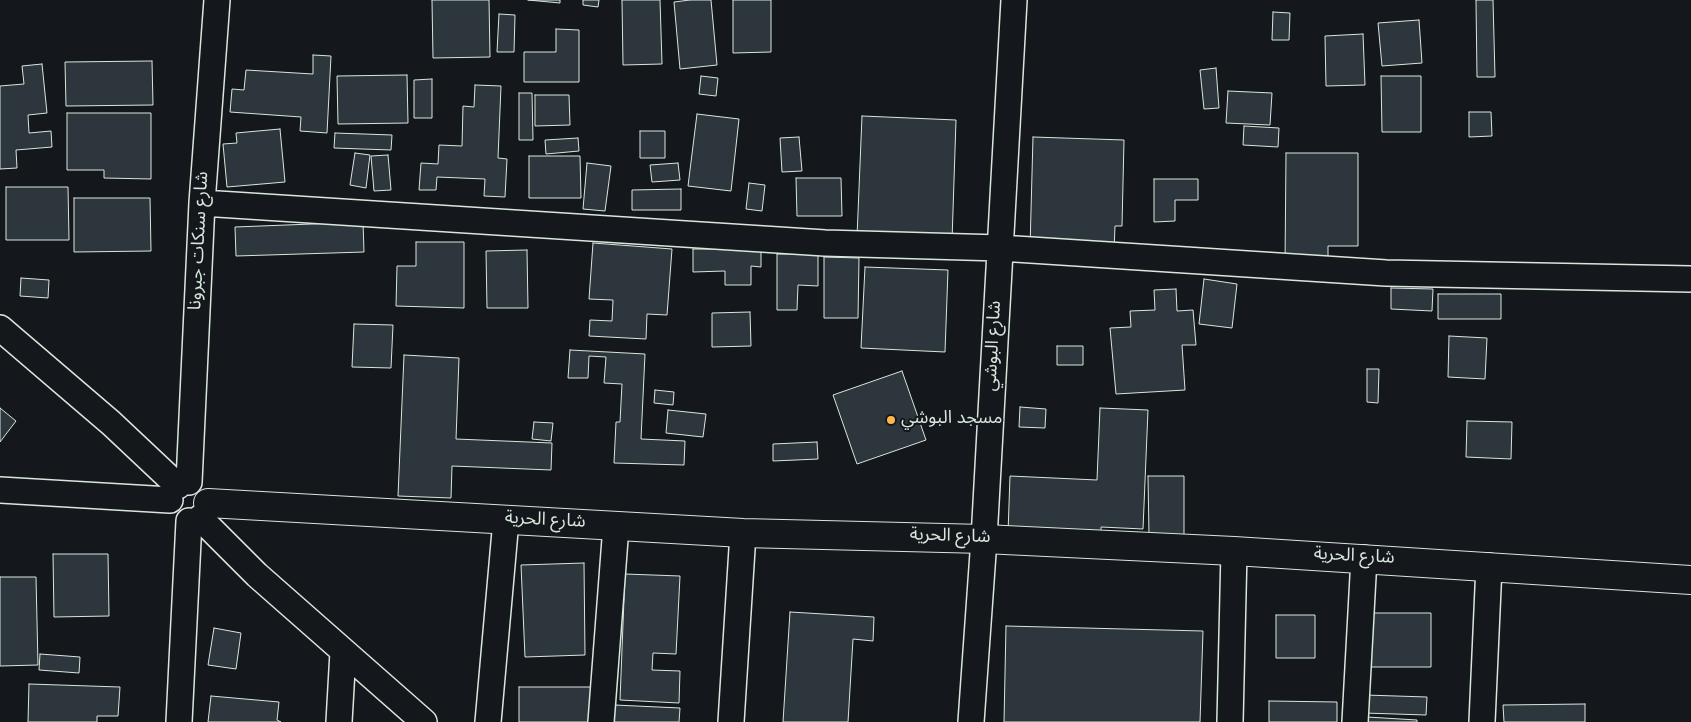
<!DOCTYPE html>
<html>
<head>
<meta charset="utf-8">
<style>
	body { margin:0 }
	canvas { display:block; background:#14181c }
</style>
</head>
<body>
<canvas width="1691" height="722"></canvas>
<script>
const context = document.querySelector('canvas').getContext('2d');
context.lineJoin = 'round';
function paint(path, color) {
  context.fillStyle = color;
  context.fill(path, 'evenodd');
}
function shape(rows) {
  const path = new Path2D();
  for (const r of rows) {
    path.moveTo(r[0], r[1]);
    for (let i = 2; i < r.length; i += 2) path.lineTo(r[i], r[i + 1]);
  }
  return path;
}
function strokePath(path, color, width, dash) {
  context.strokeStyle = color;
  context.lineWidth = width;
  context.lineCap = dash ? 'butt' : 'round';
  context.setLineDash(dash || []);
  context.stroke(path);
}
function drawText(font, color, halo, rows, align = 'center') {
  context.font = font + ' Georgia,"Noto Sans Arabic",serif';
  context.lineWidth = 4;
  context.setLineDash([]);
  context.textBaseline = 'middle';
  context.strokeStyle = halo;
  context.fillStyle = color;
  for (const [text, x, y, turn = 0] of rows) {
    context.save();
    context.translate(x, y);
    context.rotate((+turn || 0) * Math.PI / 180);
    context.textAlign = isNaN(turn) ? turn : align;
    if (halo) context.strokeText(text, 0, 0);
    context.fillText(text, 0, 0);
    context.restore();
  }
}
const building = shape([
	[432,0,489,0,490,57,433,58,432,0],
	[528,0,560,0,560,3,528,0],
	[583,0,599,0,598,7,583,5,583,0],
	[622,0,660,0,662,64,623,65,622,0],
	[690,0,711,0,717,65,680,69,674,2,690,0],
	[733,0,771,0,771,52,733,53,733,0],
	[1476,0,1493,0,1495,77,1477,77,1476,0],
	[1273,12,1290,13,1289,40,1272,40,1273,12],
	[499,14,515,15,514,52,497,52,499,14],
	[1419,20,1422,63,1382,66,1378,23,1419,20],
	[556,29,579,30,579,82,524,82,524,52,556,52,556,29],
	[1363,34,1365,85,1326,86,1325,36,1363,34],
	[313,55,331,56,327,133,300,131,301,117,230,112,232,89,244,90,246,70,313,74,313,55],
	[152,61,153,105,66,106,65,62,152,61],
	[42,64,47,113,28,115,29,133,51,131,52,147,16,150,17,168,0,169,0,86,24,84,22,66,42,64],
	[1216,68,1219,108,1204,109,1200,70,1216,68],
	[407,75,408,123,338,124,337,76,407,75],
	[701,76,718,78,716,96,699,94,701,76],
	[1381,76,1421,76,1421,132,1382,132,1381,76],
	[432,79,432,118,414,118,414,80,432,79],
	[475,85,501,86,498,158,507,159,505,197,484,196,485,179,437,177,436,190,419,190,421,163,438,164,439,145,462,146,463,106,474,107,475,85],
	[1228,91,1272,93,1270,125,1226,123,1228,91],
	[519,93,532,93,533,140,519,140,519,93],
	[535,95,569,95,570,125,535,126,535,95],
	[1469,112,1491,112,1492,136,1469,137,1469,112],
	[67,113,151,113,151,179,104,178,104,170,67,170,67,113],
	[697,114,739,119,731,191,688,186,697,114],
	[862,116,956,120,952,241,857,237,862,116],
	[1244,126,1279,128,1278,147,1243,145,1244,126],
	[280,129,285,182,227,187,223,144,237,143,236,133,280,129],
	[640,131,665,131,665,158,640,158,640,131],
	[335,133,392,135,391,150,334,148,335,133],
	[799,137,802,171,782,172,780,138,799,137],
	[1033,137,1124,140,1122,226,1115,226,1114,251,1030,248,1033,137],
	[578,138,579,151,546,154,545,140,578,138],
	[355,153,370,155,366,188,350,185,355,153],
	[1286,153,1358,153,1358,246,1328,246,1328,267,1285,266,1286,153],
	[388,155,391,190,374,191,371,156,388,155],
	[529,156,580,156,581,198,529,198,529,156],
	[587,163,611,166,605,211,583,209,587,163],
	[678,163,680,180,652,182,650,165,678,163],
	[796,178,841,178,842,216,797,216,796,178],
	[1154,179,1198,179,1198,200,1175,200,1175,221,1154,222,1154,179],
	[749,183,765,185,762,211,746,209,749,183],
	[6,187,68,187,69,240,6,240,6,187],
	[681,189,681,210,632,210,632,190,681,189],
	[74,198,150,198,151,251,74,252,74,198],
	[363,222,364,252,236,256,235,227,363,222],
	[416,242,464,242,464,308,396,306,397,266,416,266,416,242],
	[593,243,672,249,667,315,647,314,646,339,589,336,590,320,612,321,613,300,589,299,593,243],
	[693,249,761,249,761,267,751,266,751,285,725,285,725,271,693,272,693,249],
	[527,250,528,308,487,308,486,251,527,250],
	[777,254,818,254,818,286,798,285,797,310,777,310,777,254],
	[824,257,859,258,858,318,824,318,824,257],
	[865,267,948,270,945,352,861,348,865,267],
	[21,278,49,280,48,298,20,296,21,278],
	[1204,279,1237,284,1232,328,1199,324,1204,279],
	[1391,288,1433,289,1432,311,1391,309,1391,288],
	[1176,289,1177,311,1193,310,1196,345,1182,345,1185,390,1116,394,1110,328,1131,327,1130,311,1155,310,1154,290,1176,289],
	[1438,294,1501,294,1501,319,1438,319,1438,294],
	[750,312,751,346,712,347,712,313,750,312],
	[354,324,393,325,391,368,352,367,354,324],
	[1449,336,1487,338,1485,379,1448,377,1449,336],
	[1057,346,1083,346,1083,365,1057,365,1057,346],
	[570,350,645,354,641,439,685,441,684,465,614,463,616,422,620,422,622,384,604,383,606,357,589,356,588,378,568,378,570,350],
	[404,355,459,358,456,439,552,443,551,470,452,466,451,498,398,496,404,355],
	[1367,369,1379,369,1378,403,1367,402,1367,369],
	[902,371,926,440,857,464,833,395,902,371],
	[655,390,674,392,673,405,654,403,655,390],
	[1020,407,1046,409,1045,428,1019,427,1020,407],
	[0,408,16,421,0,442,0,408],
	[1100,408,1148,410,1143,529,1101,527,1101,537,1008,533,1010,476,1097,480,1100,408],
	[668,410,706,414,703,437,666,433,668,410],
	[1467,421,1512,422,1511,459,1466,457,1467,421],
	[534,422,553,423,551,441,532,439,534,422],
	[817,442,818,459,773,461,773,444,817,442],
	[1148,476,1184,476,1184,535,1149,535,1148,476],
	[53,554,108,554,109,616,54,617,53,554],
	[584,563,585,655,525,657,521,565,584,563],
	[625,574,680,576,676,654,653,653,652,670,680,671,679,703,620,700,625,574],
	[0,577,36,577,38,665,0,666,0,577],
	[790,612,874,617,873,641,853,639,848,722,783,722,790,612],
	[1370,613,1431,613,1431,667,1370,667,1370,613],
	[1276,615,1315,615,1315,658,1276,658,1276,615],
	[1006,626,1203,631,1200,722,1004,722,1006,626],
	[214,628,241,633,236,669,208,665,214,628],
	[40,654,80,657,79,673,39,670,40,654],
	[29,684,120,687,118,716,97,716,97,722,28,722,29,684],
	[519,687,592,687,592,722,519,722,519,687],
	[1365,695,1427,697,1426,715,1364,713,1365,695],
	[211,696,279,702,277,720,281,722,208,722,211,696],
	[1269,701,1337,702,1337,722,1269,722,1269,701],
	[1585,704,1585,722,1504,722,1503,705,1585,704],
	[614,705,680,708,679,722,613,722,614,705],
	[1367,717,1417,720,1417,722,1367,722,1367,717]
]);
paint(building, '#2c363c');
strokePath(building, '#d8e6dc', 1);
const street = shape([
	[202,203,825,243,1000,248,1386,273,1691,279],
	[0,328,111,423,178,486],
	[189,482,202,203,217,0],
	[0,490,170,500],
	[200,518,257,575,424,722],
	[179,722,189,521],
	[339,722,343,652],
	[488,722,506,520],
	[601,722,616,526],
	[731,722,743,533],
	[971,722,984,539,1014,0],
	[1230,722,1234,551],
	[1355,722,1364,558],
	[1482,722,1489,566]
]);
const secondary = shape([
	[208,503,743,533,984,539,1234,551,1691,580]
]);
strokePath(street, '#d8e6dc', 28);
strokePath(secondary, '#d8e6dc', 30);
strokePath(street, '#14181c', 25);
strokePath(secondary, '#14181c', 28);
for (const [x, y, r, color] of [
	[891,420,5,"#ffb74d"]
]) {
  const dot = new Path2D();
  dot.arc(x, y, r, 0, 2 * Math.PI);
  context.fillStyle = color;
  context.fill(dot);
  strokePath(dot, '#14181c', 2);
}
drawText('18px', '#d8e6dc', '#14181c', [
	["شارع سنكات جبرونا",201,241,-87],
	["شارع البوشي",995,346,-87],
	["شارع الحرية",545,522,3],
	["شارع الحرية",950,538,2],
	["شارع الحرية",1354,558,3]
]);
drawText('18px', '#d8e6dc', '#14181c', [
	["مسجد البوشي",901,420]
], 'left');
</script>
</body>
</html>
